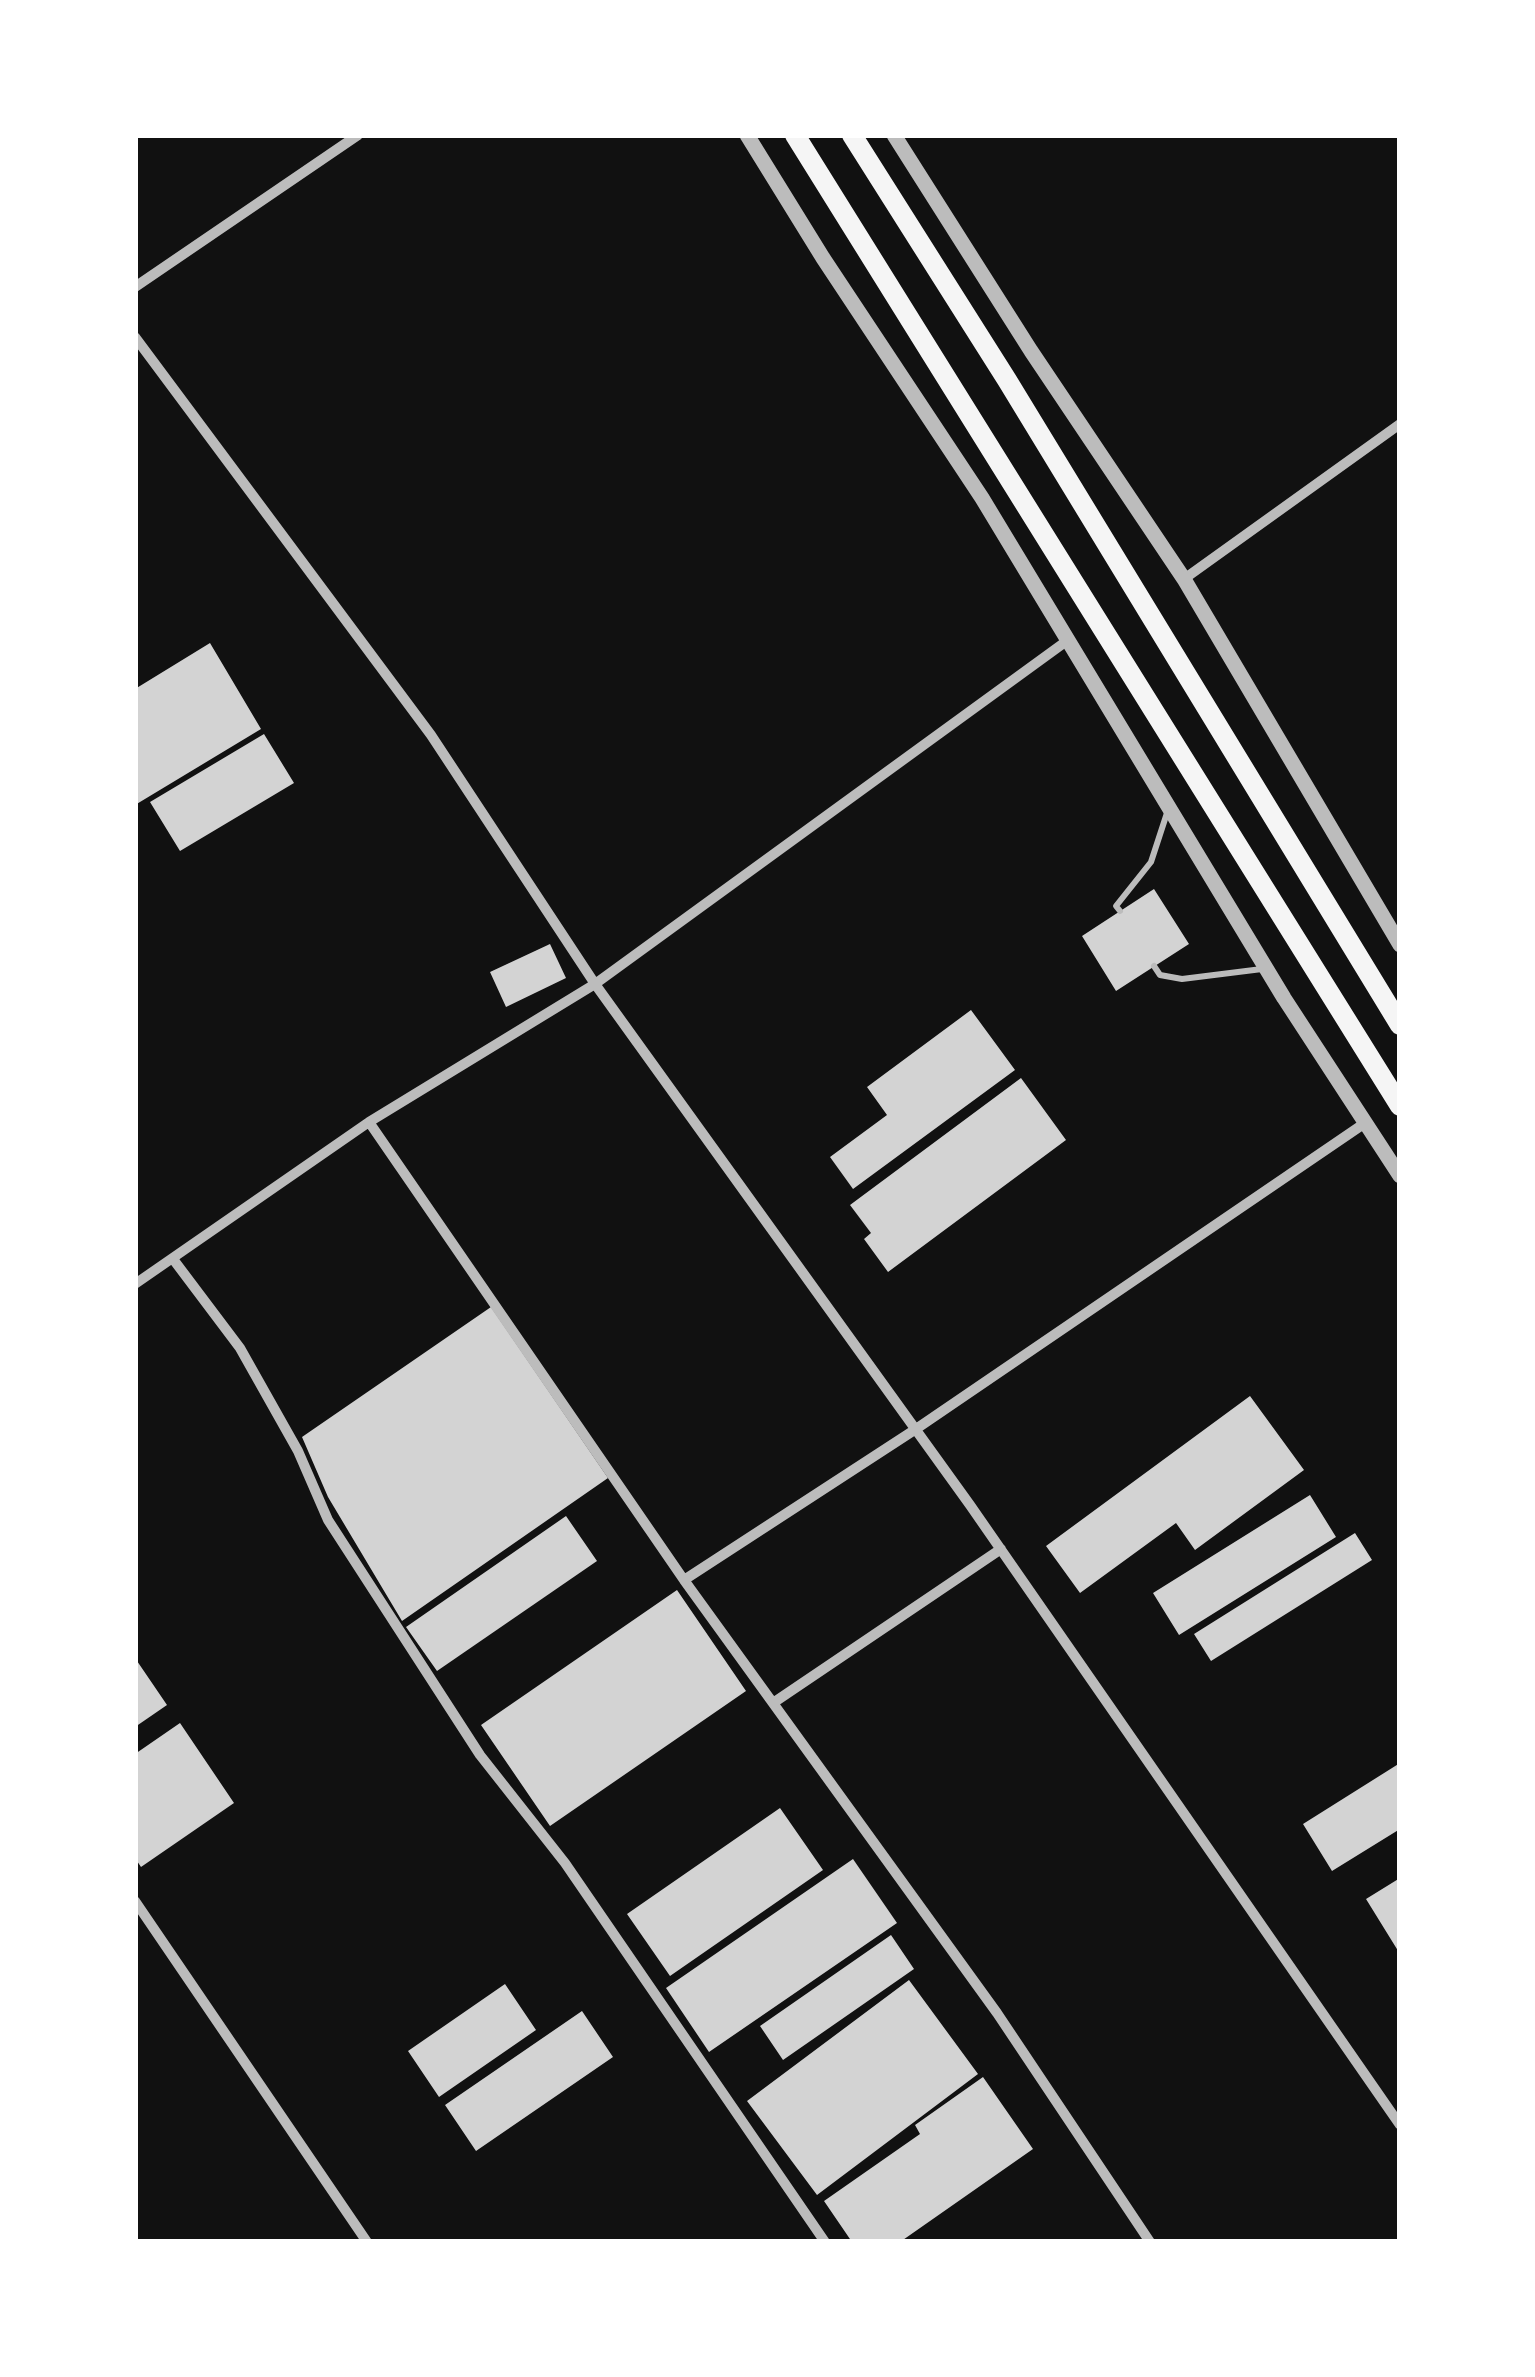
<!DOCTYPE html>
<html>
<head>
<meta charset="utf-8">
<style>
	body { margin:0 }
	#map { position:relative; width:1535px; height:2377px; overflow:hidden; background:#111; font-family:Arial,sans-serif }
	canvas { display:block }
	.frame { position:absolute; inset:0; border:138px solid #fff; pointer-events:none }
</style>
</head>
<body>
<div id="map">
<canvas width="1535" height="2377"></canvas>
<div class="frame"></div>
</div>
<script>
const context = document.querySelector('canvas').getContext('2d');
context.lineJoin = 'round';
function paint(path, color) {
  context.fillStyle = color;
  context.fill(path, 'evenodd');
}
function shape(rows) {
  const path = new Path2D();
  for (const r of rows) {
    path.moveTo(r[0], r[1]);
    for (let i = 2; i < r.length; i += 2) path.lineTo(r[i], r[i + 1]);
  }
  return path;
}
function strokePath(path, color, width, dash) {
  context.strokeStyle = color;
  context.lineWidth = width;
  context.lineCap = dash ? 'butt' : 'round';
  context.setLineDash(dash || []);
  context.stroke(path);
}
paint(shape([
	[210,643,261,729,135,805,135,689],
	[264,734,294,783,180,851,150,802],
	[1154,889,1189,944,1116,991,1082,936],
	[550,944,566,978,506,1007,490,972],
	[971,1010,1015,1070,853,1189,830,1157,887,1115,867,1087],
	[1021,1078,1066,1140,888,1272,864,1239,871,1233,850,1205],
	[491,1307,608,1478,402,1621,328,1497,302,1437],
	[1250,1396,1304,1470,1195,1550,1176,1523,1080,1593,1046,1546],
	[1310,1495,1336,1537,1179,1635,1153,1593],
	[566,1516,597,1561,437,1671,406,1627],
	[1355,1533,1372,1560,1211,1661,1194,1634],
	[677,1590,746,1691,550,1826,481,1725],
	[135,1658,167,1705,135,1727],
	[180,1723,234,1803,141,1867,135,1858,135,1754],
	[1400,1763,1400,1829,1332,1871,1303,1824],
	[780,1808,823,1870,670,1976,627,1914],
	[853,1859,897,1923,709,2052,666,1988],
	[1400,1878,1400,1954,1366,1899],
	[891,1935,914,1969,783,2060,760,2026],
	[909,1980,978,2074,817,2195,747,2101],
	[505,1984,536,2030,439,2097,408,2051],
	[582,2011,613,2057,476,2151,445,2105],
	[983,2077,1033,2149,900,2242,852,2242,824,2201,920,2134,915,2125]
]), '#d3d3d3');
strokePath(shape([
	[1120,911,1116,906,1151,862,1167,813],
	[1154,966,1160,975,1182,979,1262,969]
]), '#bcbcbc', 6);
strokePath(shape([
	[135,287,358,135],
	[135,337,431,735,595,984,970,1505,1400,2125],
	[1184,579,1400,424],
	[369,1122,684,1580,997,2013,1150,2242],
	[173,1259,240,1348,298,1451,328,1520,480,1755,565,1863,825,2242],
	[135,1284,369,1122,595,984,1068,640],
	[684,1580,916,1429,1365,1123],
	[773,1703,1001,1549],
	[135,1901,367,2242]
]), '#bcbcbc', 10);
strokePath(shape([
	[747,135,823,258,982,498,1284,998,1400,1176],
	[894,135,1031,351,1184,579,1400,945]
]), '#bcbcbc', 15);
strokePath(shape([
	[795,135,1400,1106],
	[852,135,1007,380,1400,1025]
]), '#f5f5f5', 20);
</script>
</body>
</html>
